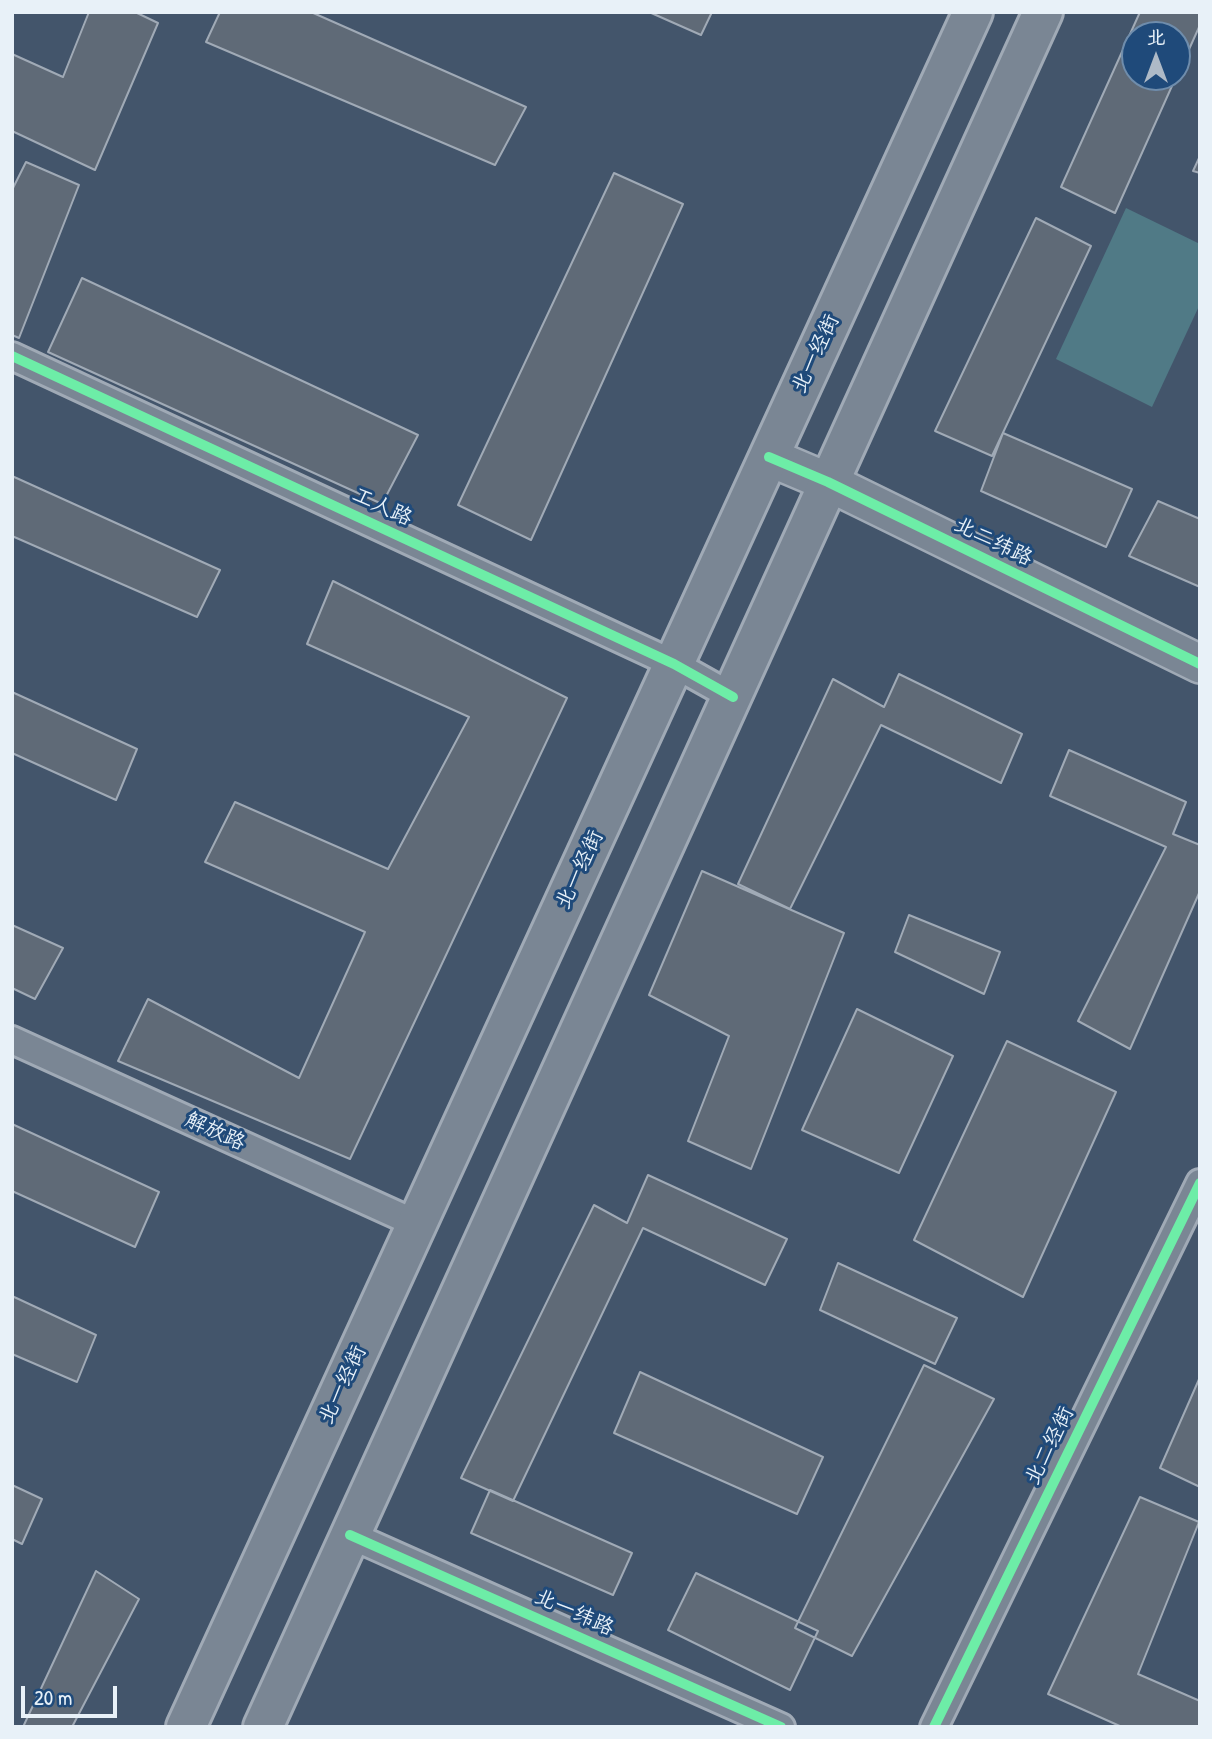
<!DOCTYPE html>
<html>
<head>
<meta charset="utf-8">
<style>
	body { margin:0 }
	#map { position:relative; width:1212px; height:1739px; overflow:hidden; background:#43556b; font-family:"Patrick Hand","LXGW WenKai TC",sans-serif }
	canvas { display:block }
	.frame { position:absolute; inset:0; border:14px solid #e8f1f8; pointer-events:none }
	.north { position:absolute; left:1121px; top:21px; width:70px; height:70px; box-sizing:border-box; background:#1f4a7a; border:2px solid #6f8dac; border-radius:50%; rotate:0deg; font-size:19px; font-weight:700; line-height:28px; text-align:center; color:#e8f1f8 }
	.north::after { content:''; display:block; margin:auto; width:24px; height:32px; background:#aebac7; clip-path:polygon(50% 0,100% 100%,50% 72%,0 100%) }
	.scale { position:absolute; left:21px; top:1686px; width:96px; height:32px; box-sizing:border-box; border:4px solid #e8f1f8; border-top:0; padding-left:9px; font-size:21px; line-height:24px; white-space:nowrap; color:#e8f1f8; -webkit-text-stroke:5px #1f4a7a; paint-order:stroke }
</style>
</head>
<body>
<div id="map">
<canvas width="1212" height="1739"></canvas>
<div class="frame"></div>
<div class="north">北</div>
<div class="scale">20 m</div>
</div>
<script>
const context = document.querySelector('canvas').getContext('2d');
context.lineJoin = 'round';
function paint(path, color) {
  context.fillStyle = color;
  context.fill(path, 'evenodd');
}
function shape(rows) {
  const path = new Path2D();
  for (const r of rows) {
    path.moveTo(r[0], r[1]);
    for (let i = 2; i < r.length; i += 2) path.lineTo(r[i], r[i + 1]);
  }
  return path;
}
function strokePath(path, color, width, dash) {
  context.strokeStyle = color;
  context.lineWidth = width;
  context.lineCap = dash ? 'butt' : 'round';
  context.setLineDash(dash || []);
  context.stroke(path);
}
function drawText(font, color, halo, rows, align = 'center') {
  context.font = font + ' "Patrick Hand","LXGW WenKai TC",sans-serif';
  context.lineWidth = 6;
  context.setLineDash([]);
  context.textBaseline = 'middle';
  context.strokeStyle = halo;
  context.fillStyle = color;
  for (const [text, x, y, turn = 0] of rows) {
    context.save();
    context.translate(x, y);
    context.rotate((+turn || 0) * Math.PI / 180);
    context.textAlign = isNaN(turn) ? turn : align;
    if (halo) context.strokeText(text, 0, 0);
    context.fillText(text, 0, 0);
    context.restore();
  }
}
paint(shape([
	[1126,208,1200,244,1200,304,1152,407,1056,359]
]), '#507a86');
const building = shape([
	[89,12,135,12,158,23,95,170,12,131,12,54,63,77,89,12],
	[220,12,311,12,526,107,495,165,206,42,220,12],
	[649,12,712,12,701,35,649,12],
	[1140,12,1200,12,1200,25,1177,76,1177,35,1135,35,1135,77,1176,77,1115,213,1061,187,1140,12],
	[1200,156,1200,173,1193,171,1200,156],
	[26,162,79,185,19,338,12,335,12,190,26,162],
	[614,173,683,204,531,540,458,505,614,173],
	[1036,218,1091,246,992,456,935,431,1036,218],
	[82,278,418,435,382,504,48,352,82,278],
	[1003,433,1132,489,1106,547,981,491,1003,433],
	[12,476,220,570,197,617,12,536,12,476],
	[1158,501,1200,519,1200,587,1129,556,1158,501],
	[333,581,567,698,350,1159,118,1061,148,999,299,1078,365,932,205,862,235,802,388,869,469,717,307,644,333,581],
	[899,674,1022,734,1001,783,881,725,790,909,738,884,833,679,884,707,899,674],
	[12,692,137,749,116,800,12,753,12,692],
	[1069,750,1186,802,1173,834,1200,845,1200,891,1130,1049,1078,1021,1166,847,1050,796,1069,750],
	[702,871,844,933,751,1169,688,1141,729,1036,649,995,702,871],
	[909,915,1000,952,984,994,895,952,909,915],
	[12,925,63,948,35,999,12,988,12,925],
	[857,1009,953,1056,899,1173,802,1130,857,1009],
	[1007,1041,1116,1092,1023,1297,914,1240,1007,1041],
	[12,1124,159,1192,135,1247,12,1191,12,1124],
	[648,1175,787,1239,765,1285,643,1228,513,1501,461,1478,594,1205,627,1223,648,1175],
	[838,1263,957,1318,935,1364,820,1310,838,1263],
	[12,1296,96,1335,77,1382,12,1354,12,1296],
	[924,1365,994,1399,852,1656,795,1628,924,1365],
	[640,1372,823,1457,797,1514,614,1433,640,1372],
	[1200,1377,1200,1487,1160,1468,1200,1377],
	[12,1485,42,1499,22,1544,12,1539,12,1485],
	[490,1490,632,1553,613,1595,471,1533,490,1490],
	[1140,1497,1199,1522,1138,1674,1200,1701,1200,1727,1122,1727,1048,1694,1140,1497],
	[96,1571,139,1599,72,1727,23,1727,96,1571],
	[696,1573,818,1631,790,1690,668,1630,696,1573]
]);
paint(building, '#5f6a77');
strokePath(building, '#a0aab6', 2);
const street = shape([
	[12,356,674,664,733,697],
	[12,1040,417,1224],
	[350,1535,781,1727],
	[934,1727,1200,1183]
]);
const secondary = shape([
	[769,457,828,482,1200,664]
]);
const highway = shape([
	[186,1727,973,12],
	[263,1727,1043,12]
]);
strokePath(street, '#a0aab6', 32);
strokePath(secondary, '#a0aab6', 42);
strokePath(highway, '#a0aab6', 44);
strokePath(street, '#7a8694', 26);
strokePath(secondary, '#7a8694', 37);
strokePath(highway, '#7a8694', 38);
strokePath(shape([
	[12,356,674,664,733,697],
	[769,457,828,482,1200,664],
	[350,1535,781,1727],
	[934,1727,1200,1183]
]), '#6deda7', 10);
drawText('21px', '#e8f1f8', '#1f4a7a', [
	["北一经街",816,354,-65],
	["工人路",382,507,25],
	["北二纬路",993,542,26],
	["北一经街",580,870,-65],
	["解放路",215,1132,24],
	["北一经街",343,1385,-65],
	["北二经街",1050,1446,-64],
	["北一纬路",574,1613,24]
]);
</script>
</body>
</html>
